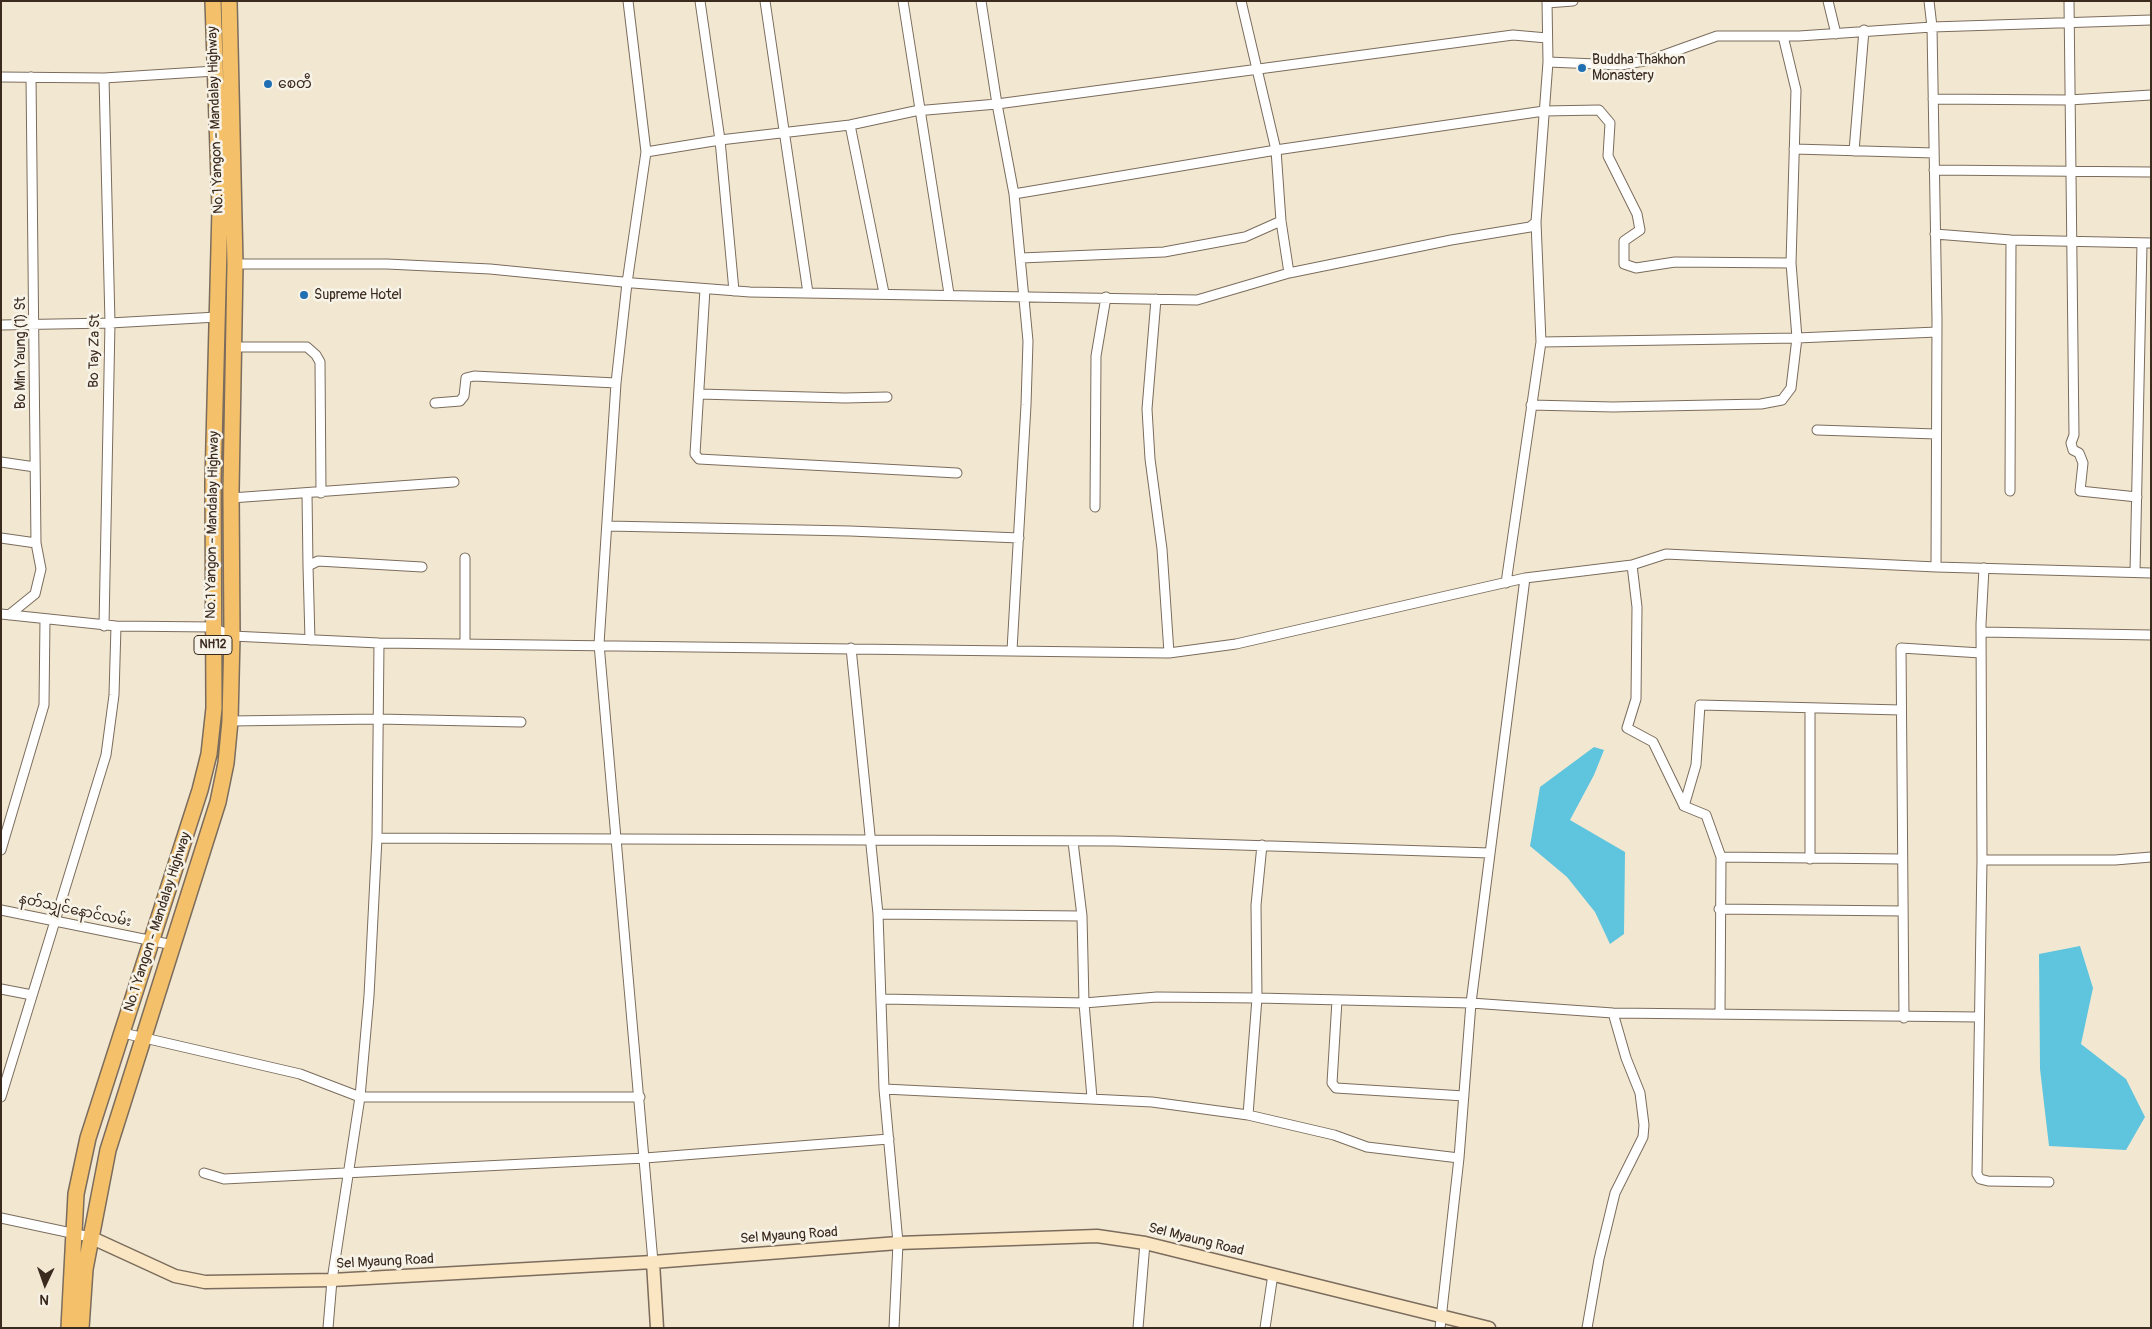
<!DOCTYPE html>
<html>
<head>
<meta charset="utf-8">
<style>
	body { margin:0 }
	#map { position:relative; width:2152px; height:1329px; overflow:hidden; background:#f2e8d1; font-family:Pangolin,sans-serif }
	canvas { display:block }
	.frame { position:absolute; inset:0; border:2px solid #3b2a1e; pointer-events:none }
	.north { position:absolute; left:20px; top:1259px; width:50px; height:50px; -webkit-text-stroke:4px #f7f3e8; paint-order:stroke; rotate:183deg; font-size:14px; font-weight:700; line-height:20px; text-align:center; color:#3b2a1e }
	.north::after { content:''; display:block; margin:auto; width:18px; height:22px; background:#3b2a1e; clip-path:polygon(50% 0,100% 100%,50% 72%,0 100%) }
</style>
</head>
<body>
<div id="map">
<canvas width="2152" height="1329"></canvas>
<div class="frame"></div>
<div class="north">N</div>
</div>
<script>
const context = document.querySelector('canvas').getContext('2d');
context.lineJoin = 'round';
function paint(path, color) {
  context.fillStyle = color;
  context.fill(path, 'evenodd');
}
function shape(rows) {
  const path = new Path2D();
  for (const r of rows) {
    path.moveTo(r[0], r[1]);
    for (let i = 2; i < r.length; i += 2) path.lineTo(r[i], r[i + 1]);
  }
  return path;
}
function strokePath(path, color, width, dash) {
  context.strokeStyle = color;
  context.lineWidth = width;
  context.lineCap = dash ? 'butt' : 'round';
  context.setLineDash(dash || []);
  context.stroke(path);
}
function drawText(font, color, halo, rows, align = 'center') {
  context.font = font + ' Pangolin,"Noto Sans Myanmar",sans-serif';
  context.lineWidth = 5;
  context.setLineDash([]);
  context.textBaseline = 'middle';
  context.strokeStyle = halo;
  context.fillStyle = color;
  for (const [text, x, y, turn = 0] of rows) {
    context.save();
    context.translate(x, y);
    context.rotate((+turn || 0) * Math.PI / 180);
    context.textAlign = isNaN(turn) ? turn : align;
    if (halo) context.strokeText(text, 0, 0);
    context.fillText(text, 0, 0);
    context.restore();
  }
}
paint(shape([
	[1594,747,1604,750,1594,775,1570,820,1625,852,1624,934,1610,944,1595,912,1567,877,1530,846,1540,787],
	[2080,946,2093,988,2081,1044,2126,1079,2145,1117,2126,1150,2049,1146,2040,1069,2039,954]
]), '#5fc4dd');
const street = shape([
	[628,1,646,152,627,283,616,383,599,644,653,1262],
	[700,1,720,140,734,291],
	[765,1,808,293],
	[903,1,949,294],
	[981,1,997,104,1014,194,1028,341,1026,405,1012,650],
	[1241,1,1276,150,1281,221,1289,273],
	[1828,1,1836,34],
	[1929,1,1932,27,1937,319,1936,567],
	[2069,1,2074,435,2071,443,2073,450,2079,453,2083,463,2080,491,2137,497],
	[1547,3,1573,1],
	[1548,62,1621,65,1650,60,1717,36,1799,36,1932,27,2151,20],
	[1,77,104,78,215,71],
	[104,78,110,323,104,626],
	[1933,99,2069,100,2151,95],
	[850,125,884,293],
	[1794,149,1934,153],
	[1854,151,1864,30],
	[646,152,720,140,850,125,915,111,997,104,1513,35,1547,38],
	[1934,170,2151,172],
	[1014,194,1276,150,1544,111,1599,110,1610,123,1608,156,1637,214,1640,230,1624,241,1624,264,1636,268,1675,262,1791,263],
	[1935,234,2011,240,2151,243],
	[1021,258,1164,252,1245,237,1281,221],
	[235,264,387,264,490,269,633,283,750,292,1197,300,1289,273,1451,240,1530,227,1536,222],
	[705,289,695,454,699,459,957,473],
	[1156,299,1147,409,1150,459,1162,549,1169,653],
	[1,325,110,323,217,317],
	[1541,342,1797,338,1937,332],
	[233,347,307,347,316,355,320,362,321,493],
	[699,394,845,398,887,397],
	[435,403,460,401,464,396,466,378,474,376,616,383],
	[1531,405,1613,407,1761,404,1782,400,1791,388,1797,338,1791,263,1796,90,1783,36],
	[1817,430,1936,434],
	[1,462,35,467],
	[2010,491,2011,240],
	[307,493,308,566],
	[231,498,454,482],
	[1095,507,1096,356,1106,297],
	[607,526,850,531,1019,538],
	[1,538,36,543],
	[1632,565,1637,607,1636,699,1627,728,1653,742,1684,806],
	[1984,568,1981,624,1982,860,1977,1174,1980,1179,1988,1181,2049,1182],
	[2135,572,2142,244],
	[1506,583,1541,342,1536,222,1548,62,1547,1],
	[1,614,116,626,212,627,232,636,379,643,1169,653,1236,644,1525,578,1632,565,1666,554,1936,567,2151,573],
	[9,615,35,594,41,569,36,543,31,77],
	[1981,632,2151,635],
	[310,640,308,566,318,561,422,567],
	[465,644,465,558],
	[851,648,878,914,884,1089,898,1243,894,1328],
	[1810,708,1810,859],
	[230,721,377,719,521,722],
	[377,838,1115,841,1490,853],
	[1073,842,1082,916,1084,1003,1092,1098],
	[1,850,44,705,45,619],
	[1721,857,1902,859],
	[1982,860,2115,860,2151,857],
	[1719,909,1903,911],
	[1,910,173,945],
	[878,914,1082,916],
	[1,989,32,995],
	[883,999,1084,1003,1157,997,1257,998,1471,1003,1613,1013,1979,1017],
	[1337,1000,1332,1083,1336,1088,1464,1096],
	[1720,1014,1721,857,1706,815,1684,806,1696,765,1700,705,1901,710],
	[1904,1018,1901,648,1981,653],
	[123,1033,300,1074,360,1097,640,1097],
	[884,1089,1152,1102,1248,1115,1334,1135,1367,1147,1459,1158],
	[1,1097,106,755,114,695,116,626],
	[1248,1115,1257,998,1256,905,1262,845],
	[204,1173,224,1179,645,1158,889,1139],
	[1,1218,90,1237],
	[328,1328,332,1280,360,1097,369,996,377,838,379,643],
	[1138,1328,1145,1243],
	[1265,1328,1273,1274],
	[1440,1328,1459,1158,1471,1003,1525,578],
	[1587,1328,1599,1259,1615,1193,1643,1137,1644,1125,1640,1093,1626,1058,1613,1013]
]);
const secondary = shape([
	[90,1237,175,1276,205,1282,332,1280,653,1262,898,1243,1097,1236,1145,1243,1489,1328],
	[653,1262,657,1328]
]);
const highway = shape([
	[69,1328,76,1194,88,1138,200,790,209,754,214,708,213,482,220,209,213,1],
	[81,1328,85,1269,108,1150,218,802,226,763,230,721,232,636,231,491,235,264,229,1]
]);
strokePath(street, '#7b6c5d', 11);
strokePath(secondary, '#7b6c5d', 15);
strokePath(highway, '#7b6c5d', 18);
strokePath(street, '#fff', 9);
strokePath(secondary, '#fbe6c3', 12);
strokePath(highway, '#f4c16a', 15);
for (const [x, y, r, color] of [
	[1582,68,5,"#1f6fb2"],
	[268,84,5,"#1f6fb2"],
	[304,295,5,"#1f6fb2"]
]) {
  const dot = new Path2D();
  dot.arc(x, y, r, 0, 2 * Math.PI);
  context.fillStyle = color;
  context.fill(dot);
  strokePath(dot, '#f7f3e8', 2);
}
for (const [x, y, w] of [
	[213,645,38]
]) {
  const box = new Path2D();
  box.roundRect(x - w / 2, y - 9.5, w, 19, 4);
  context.fillStyle = '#f7f3e8';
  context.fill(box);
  strokePath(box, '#3b2a1e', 1);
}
drawText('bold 12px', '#3b2a1e', null, [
	["NH12",213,645]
]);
drawText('14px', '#3b2a1e', '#f7f3e8', [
	["Buddha Thakhon",1592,60],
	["Monastery",1592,76],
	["စေတီ",278,84],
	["Supreme Hotel",314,295]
], 'left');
drawText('14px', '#3b2a1e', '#f7f3e8', [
	["No.1 Yangon - Mandalay Highway",216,120,-92],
	["Bo Tay Za St",95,351,-89],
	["Bo Min Yaung (1) St",21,353,-90],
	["No.1 Yangon - Mandalay Highway",213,525,-89],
	["နတ်သျှင်နောင်လမ်း",75,911,12],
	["No.1 Yangon - Mandalay Highway",158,922,-72],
	["Sel Myaung Road",789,1236,-4],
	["Sel Myaung Road",1196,1240,14],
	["Sel Myaung Road",385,1262,-3]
]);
</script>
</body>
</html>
